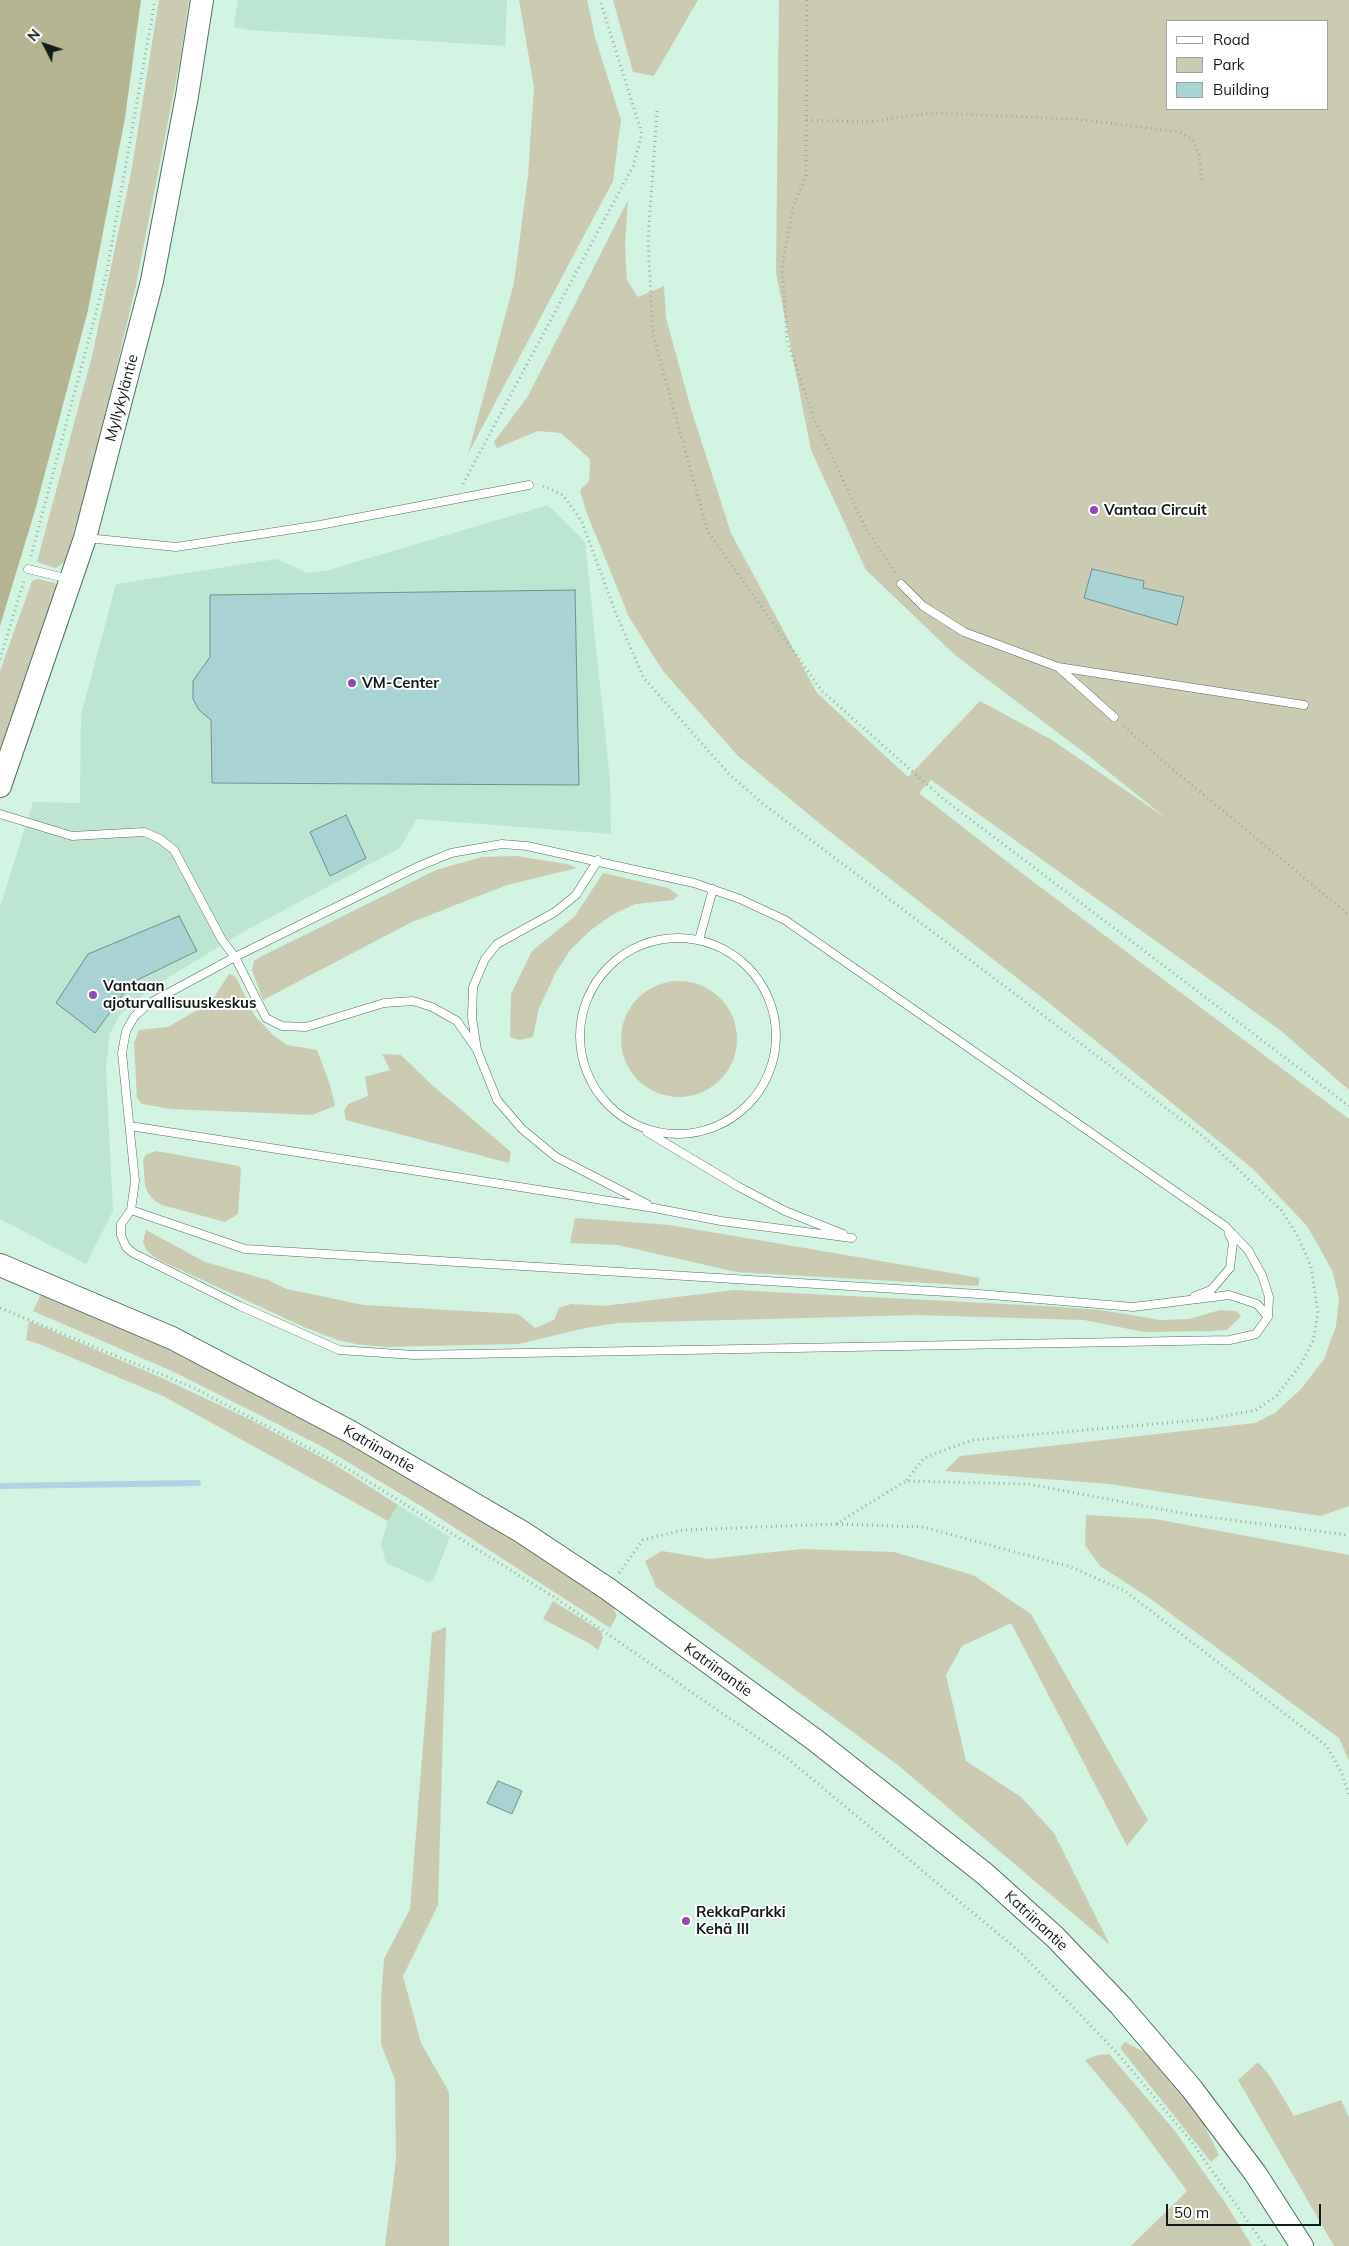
<!DOCTYPE html>
<html>
<head>
<meta charset="utf-8">
<style>
	body { margin:0 }
	#map { position:relative; width:1349px; height:2246px; overflow:hidden; background:#d2f2e2; font-family:Mulish,sans-serif }
	canvas { display:block }
	.legend { position:absolute; left:1166px; top:20px; width:162px; height:90px; box-sizing:border-box; background:#fff; border:1px solid #a0a4a2; margin:0; padding:6px 9px; list-style:none; font-size:15px; color:#111c17 }
	.legend li { display:flex; align-items:center; gap:10px; height:25px }
	.legend b { width:25px; border:1px solid #a0a4a2 }
	.north { position:absolute; left:20px; top:20px; width:50px; height:50px; -webkit-text-stroke:4px #fff; paint-order:stroke; rotate:311deg; font-size:14px; font-weight:700; line-height:20px; text-align:center; color:#111c17 }
	.north::after { content:''; display:block; margin:auto; width:18px; height:22px; background:#111c17; clip-path:polygon(50% 0,100% 100%,50% 72%,0 100%) }
	.scale { position:absolute; left:1166px; top:2204px; width:155px; height:22px; box-sizing:border-box; border:2px solid #111c17; border-top:0; padding-left:6px; font-size:15px; line-height:18px; white-space:nowrap; color:#111c17; -webkit-text-stroke:4px #fff; paint-order:stroke }
</style>
</head>
<body>
<div id="map">
<canvas width="1349" height="2246"></canvas>
<ul class="legend">
<li><b style="height:6px;background:#fff"></b>Road</li>
<li><b style="height:14px;background:#cbcbb4"></b>Park</li>
<li><b style="height:14px;background:#a7d4d3"></b>Building</li>
</ul>
<div class="north">N</div>
<div class="scale">50 m</div>
</div>
<script>
const context = document.querySelector('canvas').getContext('2d');
context.lineJoin = 'round';
function paint(path, color) {
  context.fillStyle = color;
  context.fill(path, 'evenodd');
}
function shape(rows) {
  const path = new Path2D();
  for (const r of rows) {
    if (r.length === 3) {
      path.moveTo(r[0] + r[2], r[1]);
      path.arc(r[0], r[1], r[2], 0, 2 * Math.PI);
      continue;
    }
    path.moveTo(r[0], r[1]);
    for (let i = 2; i < r.length; i += 2) path.lineTo(r[i], r[i + 1]);
  }
  return path;
}
function strokePath(path, color, width, dash) {
  context.strokeStyle = color;
  context.lineWidth = width;
  context.lineCap = dash ? 'butt' : 'round';
  context.setLineDash(dash || []);
  context.stroke(path);
}
function drawText(font, color, halo, rows, align = 'center') {
  context.font = font + ' Mulish,sans-serif';
  context.lineWidth = 4;
  context.setLineDash([]);
  context.textBaseline = 'middle';
  context.strokeStyle = halo;
  context.fillStyle = color;
  for (const [text, x, y, turn = 0] of rows) {
    context.save();
    context.translate(x, y);
    context.rotate((+turn || 0) * Math.PI / 180);
    context.textAlign = isNaN(turn) ? turn : align;
    if (halo) context.strokeText(text, 0, 0);
    context.fillText(text, 0, 0);
    context.restore();
  }
}
paint(shape([
	[238,0,507,0,505,46,250,30,234,27],
	[548,505,585,542,610,780,611,834,417,819,400,848,245,931,151,988,120,1015,110,1033,106,1069,113,1211,86,1264,0,1219,0,907,33,802,80,803,81,715,116,584,277,559,307,573,329,570],
	[398,1505,450,1537,433,1581,428,1582,386,1563,381,1545,388,1521]
]), '#bee5d2');
paint(shape([
	[159,0,189,0,180,61,135,290,90,478,65,561,56,568,52,567,37,562,92,356,131,173],
	[519,0,587,0,595,37,621,120,613,181,468,454,514,283,528,176,534,87],
	[613,0,698,0,654,76,633,72],
	[779,0,1349,0,1349,1090,1280,1030,931,780,919,793,1023,874,1349,1119,1349,1506,1321,1516,1109,1484,945,1471,960,1456,1255,1423,1275,1413,1301,1389,1324,1359,1336,1326,1339,1298,1332,1270,1307,1226,1253,1169,1049,1003,824,827,738,756,663,671,629,617,586,511,580,490,589,481,590,459,561,433,538,431,497,448,494,442,528,396,628,200,625,244,627,280,638,297,664,286,666,318,691,409,731,533,817,693,908,777,980,701,1052,740,1166,818,1090,757,955,655,866,570,811,450,776,273],
	[1168,21,1328,21,1328,109,1168,109],
	[37,579,55,583,58,591,0,757,0,671,32,581],
	[516,856,567,864,577,868,507,885,412,922,263,1000,252,970,254,961,260,957,436,870,482,857],
	[603,873,668,888,678,895,674,900,635,904,612,915,591,930,571,949,556,972,539,1008,533,1037,520,1040,510,1037,511,994,532,951,575,916],
	[229,974,233,975,237,979,254,1015,272,1034,287,1045,317,1050,330,1085,335,1106,312,1115,171,1109,142,1104,137,1098,134,1043,139,1030,168,1027,211,1002],
	[679,1039,58],
	[382,1054,401,1055,432,1085,511,1152,509,1163,346,1120,344,1111,348,1104,368,1096,365,1077,390,1070],
	[156,1151,239,1166,241,1170,238,1214,225,1222,162,1205,154,1200,148,1193,145,1185,143,1160,146,1155],
	[575,1218,670,1225,980,1278,978,1286,736,1272,618,1245,570,1243],
	[146,1230,205,1262,268,1280,287,1289,363,1305,518,1314,535,1328,554,1320,559,1308,571,1304,604,1306,734,1290,1044,1306,1101,1310,1160,1320,1189,1319,1220,1310,1237,1311,1241,1316,1227,1330,1214,1331,1144,1332,1084,1320,917,1315,617,1323,586,1328,518,1344,385,1347,356,1344,337,1340,304,1327,157,1259,146,1250,143,1241],
	[42,1292,106,1318,296,1411,540,1555,611,1604,617,1616,610,1628,421,1506,321,1446,174,1372,33,1311],
	[29,1321,162,1378,249,1419,334,1464,398,1505,388,1521,165,1397,37,1343,26,1340],
	[1086,1515,1155,1519,1349,1555,1349,1761,1339,1738,1148,1597,1100,1566,1085,1545],
	[801,1549,894,1552,973,1575,1031,1614,1148,1820,1127,1846,1011,1623,962,1646,946,1675,966,1761,1021,1797,1054,1833,1110,1945,899,1766,656,1587,645,1561,662,1551,709,1559],
	[553,1601,601,1631,603,1638,598,1650,592,1645,543,1619],
	[446,1627,438,1905,403,1976,421,2043,449,2092,449,2246,385,2246,396,2160,395,2080,381,2044,381,2000,384,1959,410,1909,432,1633],
	[1125,2042,1148,2054,1201,2119,1219,2155,1211,2162,1120,2048],
	[1109,2054,1175,2131,1226,2204,1252,2246,1131,2246,1187,2191,1130,2114,1085,2060,1098,2055],
	[1258,2062,1270,2076,1294,2116,1341,2100,1349,2117,1349,2246,1334,2246,1238,2080]
]), '#cbcbb4');
paint(shape([
	[0,0,141,0,125,118,88,310,36,507,0,626]
]), '#b5b492');
strokePath(shape([
	[0,1486,198,1483]
]), '#aed5e5', 6);
const building = shape([
	[1092,569,1144,581,1143,588,1184,597,1177,625,1084,598,1092,569],
	[575,590,579,785,212,783,211,720,199,710,193,699,193,681,210,657,210,595,575,590],
	[346,815,366,858,330,876,310,832,346,815],
	[179,916,197,951,131,983,95,1033,56,1003,88,954,179,916],
	[498,1781,522,1791,512,1814,487,1803,498,1781]
]);
paint(building, '#a7d4d3');
strokePath(building, '#6e9291', 1);
const lane = shape([
	[87,538,176,547,320,525,529,485],
	[28,569,69,579],
	[901,584,923,606,964,632,1058,667,1304,705],
	[1058,667,1114,717],
	[0,814,72,836,144,832,160,839,174,850,222,940,235,957,266,1018,282,1026,306,1027,384,1003,413,1001,432,1007,457,1021,477,1050],
	[502,844,527,846,694,883,740,899,785,920,1225,1226,1248,1250,1262,1275,1269,1297,1268,1317,1256,1334,1230,1340,414,1355,339,1350,240,1306,133,1253,126,1247,121,1235,121,1224,131,1210,135,1181,122,1053,126,1031,134,1017,148,1004,235,957,417,867,451,853,502,844],
	[598,860,576,895,555,912,497,944,485,959,473,987,472,1017,477,1050,497,1100,522,1129,556,1157,647,1204],
	[678,1036,98],
	[699,940,713,889],
	[130,1126,654,1208,721,1221,852,1238],
	[647,1132,739,1187,785,1211,843,1234],
	[131,1210,245,1249,979,1294,1133,1307,1229,1295,1257,1304,1268,1317],
	[1195,1296,1211,1290,1230,1268,1233,1242,1229,1234]
]);
const secondary = shape([
	[0,786,85,538,152,281,187,96,202,0],
	[0,1265,172,1338,349,1431,522,1532,608,1589,815,1740,985,1874,1055,1937,1120,2005,1192,2089,1255,2173,1302,2246]
]);
strokePath(lane, '#537063', 9);
strokePath(secondary, '#537063', 24);
strokePath(shape([
	[807,0,806,176,793,207,782,267,787,340,813,416,865,527,895,573],
	[657,111,648,240,653,335,708,532,822,691,941,797,1349,1106],
	[807,120,867,122,930,113,1076,119,1180,132,1193,140,1199,155,1202,181],
	[463,484,633,166,642,134,600,0],
	[543,486,563,495,582,522,615,611,643,677,729,774,762,803,1203,1136,1282,1211,1298,1237,1311,1266,1318,1313,1313,1341,1301,1364,1277,1395,1256,1410,1210,1419,972,1440,924,1458,906,1481],
	[31,556,107,271,155,0],
	[0,659,24,581],
	[1124,726,1170,767,1349,915],
	[0,1308,194,1388,345,1467,554,1597,787,1758,1019,1951,1118,2054,1191,2141,1265,2246],
	[837,1524,923,1527,1071,1567,1125,1591,1327,1746,1342,1774,1349,1795],
	[619,1573,643,1540,683,1530,836,1524,906,1481,1028,1484,1192,1515,1349,1535]
]), '#97b0a3', 3, [1, 4]);
strokePath(lane, '#fff', 8);
strokePath(secondary, '#fff', 22);
for (const [x, y, r, color] of [
	[1094,510,5,"#9448ba"],
	[352,683,5,"#9448ba"],
	[93,995,5,"#9448ba"],
	[686,1921,5,"#9448ba"]
]) {
  const dot = new Path2D();
  dot.arc(x, y, r, 0, 2 * Math.PI);
  context.fillStyle = color;
  context.fill(dot);
  strokePath(dot, '#fff', 2);
}
drawText('15px', '#111c17', '#fff', [
	["Myllykyläntie",122,398,-75],
	["Katriinantie",379,1449,30],
	["Katriinantie",718,1670,36],
	["Katriinantie",1036,1921,43]
]);
drawText('bold 15px', '#111c17', '#fff', [
	["Vantaa Circuit",1104,510],
	["VM-Center",362,683],
	["Vantaan",103,986],
	["ajoturvallisuuskeskus",103,1003],
	["RekkaParkki",696,1912],
	["Kehä III",696,1929]
], 'left');
</script>
</body>
</html>
